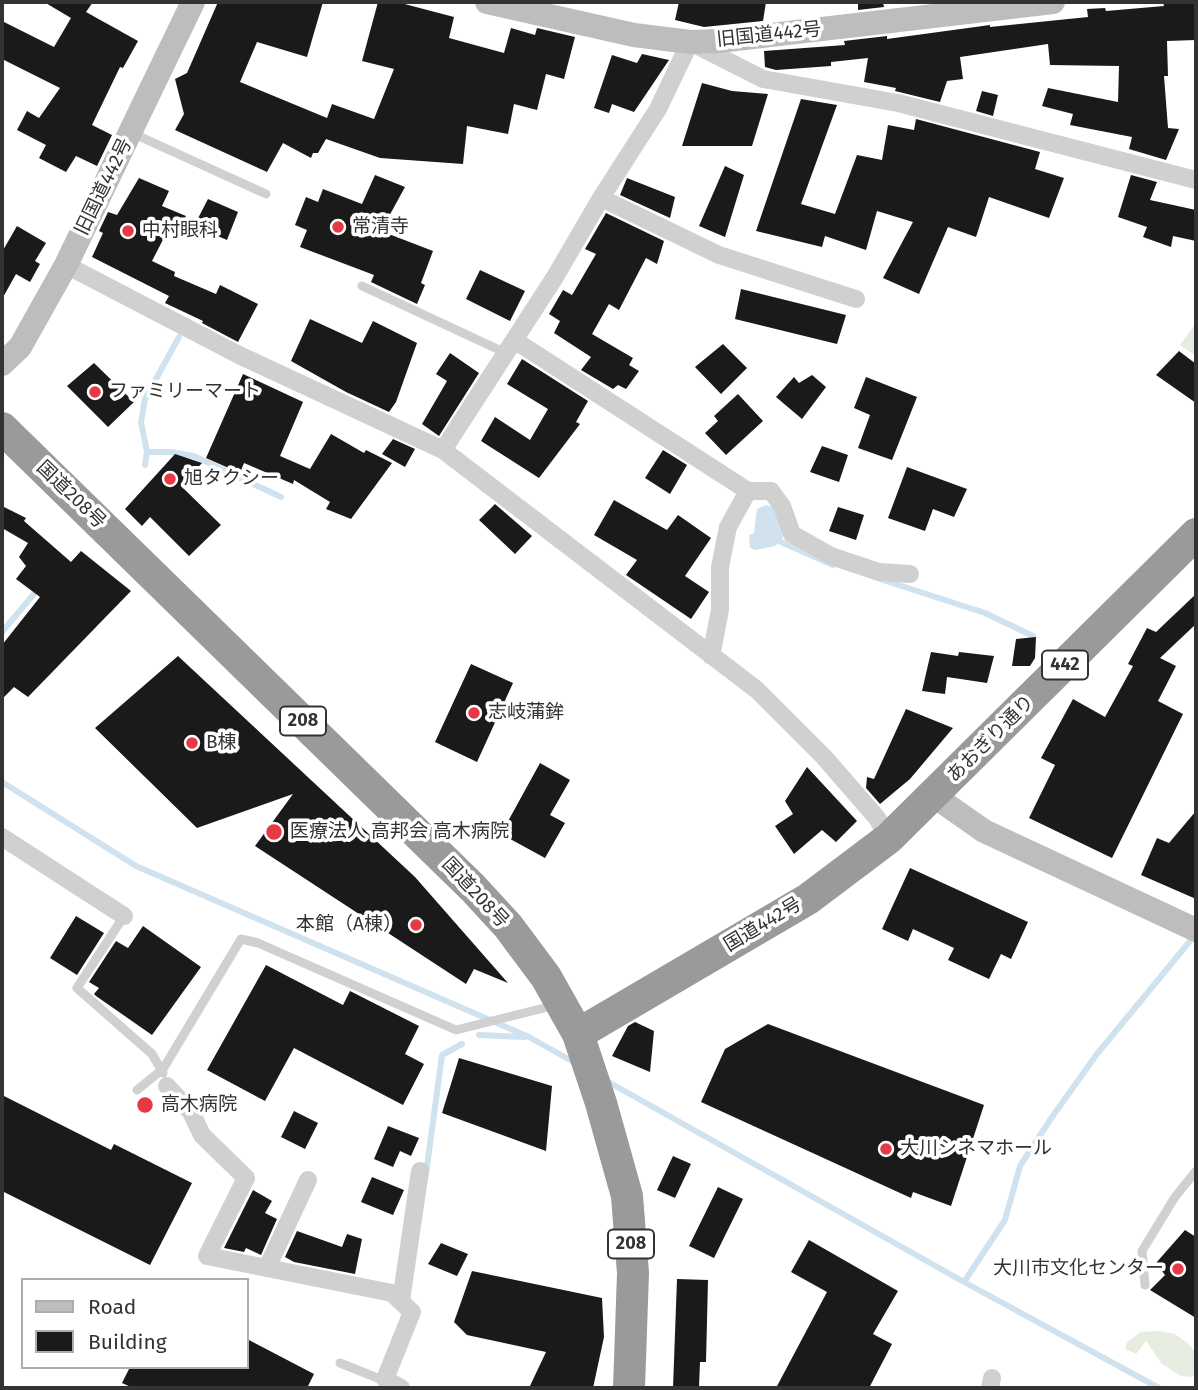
<!DOCTYPE html>
<html>
<head>
<meta charset="utf-8">
<style>
	body { margin:0 }
	#map { position:relative; width:1198px; height:1390px; overflow:hidden; background:#fff; font-family:"Fira Sans",sans-serif }
	canvas { display:block }
	.frame { position:absolute; inset:0; border:4px solid #333; pointer-events:none }
	.legend { position:absolute; left:21px; top:1278px; width:228px; height:91px; box-sizing:border-box; background:#fff; border:2px solid #adadad; margin:0; padding:9px 12px; list-style:none; font-size:21px; color:#333 }
	.legend li { display:flex; align-items:center; gap:14px; height:35px }
	.legend b { width:35px; border:2px solid #adadad }
</style>
</head>
<body>
<div id="map">
<canvas width="1198" height="1390"></canvas>
<div class="frame"></div>
<ul class="legend">
<li><b style="height:9px;background:#bdbdbd"></b>Road</li>
<li><b style="height:19px;background:#1a1a1a"></b>Building</li>
</ul>
</div>
<script>
const context = document.querySelector('canvas').getContext('2d');
context.lineJoin = 'round';
function paint(path, color) {
  context.fillStyle = color;
  context.fill(path, 'evenodd');
}
function shape(rows) {
  const path = new Path2D();
  for (const r of rows) {
    path.moveTo(r[0], r[1]);
    for (let i = 2; i < r.length; i += 2) path.lineTo(r[i], r[i + 1]);
  }
  return path;
}
function strokePath(path, color, width, dash) {
  context.strokeStyle = color;
  context.lineWidth = width;
  context.lineCap = dash ? 'butt' : 'round';
  context.setLineDash(dash || []);
  context.stroke(path);
}
function drawText(font, color, halo, rows, align = 'center') {
  context.font = font + ' "Fira Sans","Noto Sans JP",sans-serif';
  context.lineWidth = 7;
  context.setLineDash([]);
  context.textBaseline = 'middle';
  context.strokeStyle = halo;
  context.fillStyle = color;
  for (const [text, x, y, turn = 0] of rows) {
    context.save();
    context.translate(x, y);
    context.rotate((+turn || 0) * Math.PI / 180);
    context.textAlign = isNaN(turn) ? turn : align;
    if (halo) context.strokeText(text, 0, 0);
    context.fillText(text, 0, 0);
    context.restore();
  }
}
paint(shape([
	[1196,323,1196,356,1180,345],
	[1160,1331,1175,1334,1189,1344,1196,1354,1196,1371,1192,1377,1181,1376,1162,1364,1146,1341,1136,1354,1125,1349,1127,1342,1141,1332]
]), '#e6ecdf');
paint(shape([
	[766,505,778,509,783,538,775,546,756,550,750,548,749,535,754,533,757,509]
]), '#cfe2ee');
strokePath(shape([
	[179,337,145,399,141,422,147,452,171,452,194,456,281,497],
	[145,465,147,452],
	[772,538,833,565],
	[880,579,985,613,1033,636],
	[2,632,33,595],
	[2,782,136,866,529,1037,577,1064],
	[479,1035,524,1037],
	[605,1080,964,1282,1159,1388],
	[426,1174,442,1055,462,1044],
	[964,1282,1005,1220,1020,1166,1052,1117,1097,1054,1195,935]
]), '#cfe2ee', 6);
paint(shape([
	[44,2,93,2,86,12,138,41,123,68,120,67,92,125,112,135,97,166,76,156,66,172,39,158,46,145,17,130,27,111,39,118,60,88,2,59,2,21,54,47,71,18],
	[218,2,323,2,307,57,257,42,240,82,327,118,332,104,374,119,394,69,362,61,378,2,397,2,454,17,449,38,504,53,511,28,535,35,537,28,575,37,564,79,546,74,537,110,514,104,508,134,467,126,463,164,380,158,326,139,318,153,313,153,311,158,283,143,267,172,175,130,184,114,175,79,187,73],
	[679,2,766,2,763,21,704,27,675,20],
	[858,2,883,2,884,7,858,10],
	[1163,2,1196,2,1196,40,1167,41,1168,76,1164,76,1168,128,1179,129,1166,160,1129,149,1132,137,1070,125,1073,114,1042,106,1048,88,1118,102,1119,66,1050,65,1048,44,960,57,963,79,947,81,940,102,895,91,896,88,864,82,868,58,831,62,831,66,776,70,765,67,764,51,845,45,844,41,887,36,887,39,990,25,990,27,1088,17,1087,9,1105,8,1106,11,1164,6],
	[642,54,669,60,634,112,612,104,609,113,594,108,612,55,637,63],
	[702,83,732,91,768,94,752,146,682,146],
	[982,91,998,95,993,116,976,111],
	[801,99,837,105,801,204,835,214,857,155,882,160,888,125,914,130,916,119,1040,152,1035,169,1064,178,1049,218,989,197,976,237,948,227,919,294,883,278,913,222,877,211,866,250,825,236,822,247,756,231],
	[725,166,744,175,725,237,699,226],
	[375,175,405,187,381,231,433,251,421,283,425,285,417,304,371,282,374,275,300,247,307,230,295,225,306,197,318,202,323,189,362,204],
	[1131,175,1157,182,1150,200,1196,210,1196,241,1173,236,1171,247,1143,237,1147,227,1118,217],
	[139,178,169,191,162,206,186,216,177,233,168,230,152,261,175,272,174,276,216,294,220,285,258,304,238,342,202,323,203,321,165,303,169,296,92,257,103,233,99,231,108,212,117,215],
	[627,178,675,197,670,218,620,195],
	[208,199,238,212,227,240,194,226],
	[606,213,664,241,657,264,646,258,619,310,609,304,592,334,633,358,629,365,639,371,626,389,618,385,613,389,581,370,591,357,554,333,560,321,549,314,563,290,572,295,596,254,585,249],
	[17,226,46,243,35,261,40,264,30,282,16,274,2,299,2,252],
	[480,270,525,291,510,321,466,299],
	[741,289,846,315,837,344,735,319],
	[310,319,362,343,373,321,417,343,396,402,389,412,346,392,291,361],
	[723,344,747,368,721,394,695,367],
	[1179,351,1196,364,1196,403,1156,375],
	[450,353,479,373,439,436,422,424,447,381,436,374],
	[522,359,588,401,576,422,580,424,539,478,481,441,495,417,530,440,548,409,507,384],
	[94,363,134,402,108,427,67,386],
	[243,374,303,402,280,456,310,469,331,434,364,453,366,450,392,463,351,519,326,509,330,502,294,480,293,484,244,463,240,473,206,458],
	[812,375,826,387,802,419,776,397,794,377,799,383],
	[866,377,917,397,892,460,858,448,870,415,854,408],
	[738,394,763,421,726,455,705,433,718,421,714,416],
	[393,439,415,449,405,467,382,454],
	[822,446,848,455,839,482,810,472],
	[663,450,687,465,670,494,645,478],
	[175,454,202,463,181,486,221,525,189,556,150,517,142,526,125,509],
	[907,467,967,489,954,517,933,509,925,531,888,518],
	[614,500,667,530,678,515,711,538,685,576,709,592,691,619,626,575,637,560,594,535],
	[495,504,532,536,515,554,479,520],
	[2,506,26,518,24,521,71,562,81,551,131,591,28,697,14,687,2,699,2,645,40,597,16,579,26,566,19,557,28,543,2,528],
	[838,507,864,515,856,540,829,531],
	[1196,594,1196,624,1160,658,1176,666,1158,701,1183,714,1112,858,1029,818,1055,765,1041,758,1073,699,1105,717,1133,666,1128,664,1147,628,1156,632],
	[1036,637,1035,658,1030,666,1012,666,1016,639],
	[931,652,958,656,959,652,994,656,987,683,947,677,945,694,922,691],
	[178,656,415,877,508,983,474,969,466,984,255,846,293,794,197,828,95,728],
	[471,664,513,683,477,762,435,742],
	[906,709,953,728,910,779,880,804,866,788,867,777,874,779],
	[540,763,570,780,550,815,565,823,545,858,501,834],
	[807,767,857,821,836,842,822,830,794,854,775,826,793,814,785,801],
	[1196,811,1196,899,1141,875,1157,838,1169,843],
	[910,868,1028,922,1011,959,1001,954,989,979,948,960,954,948,913,929,908,941,882,929],
	[76,916,104,933,77,975,50,958],
	[143,926,201,967,152,1035,96,996,94,994,99,988,89,982,116,941,128,948],
	[266,965,343,1005,350,991,419,1026,405,1054,424,1064,403,1105,294,1048,265,1101,207,1070],
	[635,1022,654,1031,650,1072,612,1056,628,1026],
	[768,1024,984,1105,951,1206,913,1192,911,1198,701,1102,725,1049],
	[459,1058,552,1086,546,1151,442,1113],
	[2,1095,111,1150,114,1144,192,1183,150,1265,2,1191],
	[294,1111,318,1123,305,1149,281,1137],
	[388,1126,419,1138,411,1156,400,1151,393,1167,374,1159],
	[673,1156,691,1164,675,1198,657,1190],
	[372,1177,404,1190,393,1215,361,1202],
	[718,1187,743,1199,714,1258,689,1246],
	[253,1190,272,1201,265,1213,277,1219,261,1255,246,1248,244,1252,224,1248],
	[1185,1230,1196,1237,1196,1318,1150,1290,1165,1275,1156,1263],
	[297,1231,342,1247,347,1234,362,1239,355,1274,294,1262,285,1257],
	[809,1240,898,1291,873,1334,892,1344,869,1388,776,1388,827,1292,791,1272],
	[441,1243,468,1254,457,1276,428,1264],
	[472,1271,602,1298,604,1337,593,1388,529,1388,546,1352,467,1335,454,1322],
	[677,1279,708,1280,706,1362,700,1362,699,1388,673,1388],
	[247,1339,314,1374,307,1388,133,1388,122,1383,130,1367,247,1367]
]), '#1a1a1a');
strokePath(shape([
	[132,133,266,194],
	[362,286,506,353],
	[124,916,77,988,152,1054,163,1073],
	[137,1090,163,1069,241,939,258,943,456,1030,556,1005],
	[1145,1285,1142,1251,1175,1197,1196,1171],
	[340,1363,380,1379]
]), '#d0d0d0', 9);
strokePath(shape([
	[601,198,719,255,856,299],
	[66,265,239,355,443,450,757,690,824,757,877,818,889,838],
	[514,340,748,491,728,527,720,567,720,610,711,656],
	[443,450,555,277,601,198,658,109,690,42,763,79,898,103,1196,180],
	[748,491,771,491,782,506,792,534,831,556,879,572,910,574],
	[2,837,124,916],
	[167,1086,191,1112,202,1135,246,1178,207,1256,392,1293,412,1312,385,1379,401,1388],
	[267,1268,308,1180],
	[401,1301,420,1171],
	[990,1388,992,1378]
]), '#d0d0d0', 18);
strokePath(shape([
	[487,2,634,35,690,42,719,41,1053,2],
	[2,364,20,347,66,265,193,2],
	[934,796,984,831,1196,930]
]), '#bdbdbd', 24);
strokePath(shape([
	[2,428,473,888,508,926,546,977,578,1034,601,1103,627,1196,633,1273,629,1388],
	[578,1034,808,899,889,838,1196,534]
]), '#9a9a9a', 32);
for (const [x, y, r, color] of [
	[338,227,7,"#e63946"],
	[128,231,7,"#e63946"],
	[95,392,7,"#e63946"],
	[170,479,7,"#e63946"],
	[474,713,7,"#e63946"],
	[192,743,7,"#e63946"],
	[274,832,9,"#e63946"],
	[416,925,7,"#e63946"],
	[145,1105,9,"#e63946"],
	[886,1149,7,"#e63946"],
	[1178,1269,7,"#e63946"]
]) {
  const dot = new Path2D();
  dot.arc(x, y, r, 0, 2 * Math.PI);
  context.fillStyle = color;
  context.fill(dot);
  strokePath(dot, '#fff', 2.5);
}
for (const [x, y, w] of [
	[1065,665,46],
	[303,721,46],
	[631,1244,46]
]) {
  const box = new Path2D();
  box.roundRect(x - w / 2, y - 14.5, w, 29, 5);
  context.fillStyle = '#fff';
  context.fill(box);
  strokePath(box, '#333', 2);
}
drawText('bold 18px', '#333', null, [
	["442",1065,665],
	["208",303,721],
	["208",631,1244]
]);
drawText('19px', '#333', '#fff', [
	["旧国道442号",769,35,-6],
	["旧国道442号",104,187,-64],
	["国道208号",71,495,44],
	["あおぎり通り",991,739,-45],
	["国道208号",475,893,47],
	["国道442号",763,925,-31]
]);
drawText('19px', '#333', '#fff', [
	["常清寺",352,227],
	["中村眼科",142,231],
	["ファミリーマート",109,392],
	["旭タクシー",184,479],
	["志岐蒲鉾",488,713],
	["B棟",206,743],
	["医療法人 高邦会 高木病院",290,832],
	["本館（A棟）",402,925,"right"],
	["高木病院",161,1105],
	["大川シネマホール",900,1149],
	["大川市文化センター",1164,1269,"right"]
], 'left');
</script>
</body>
</html>
